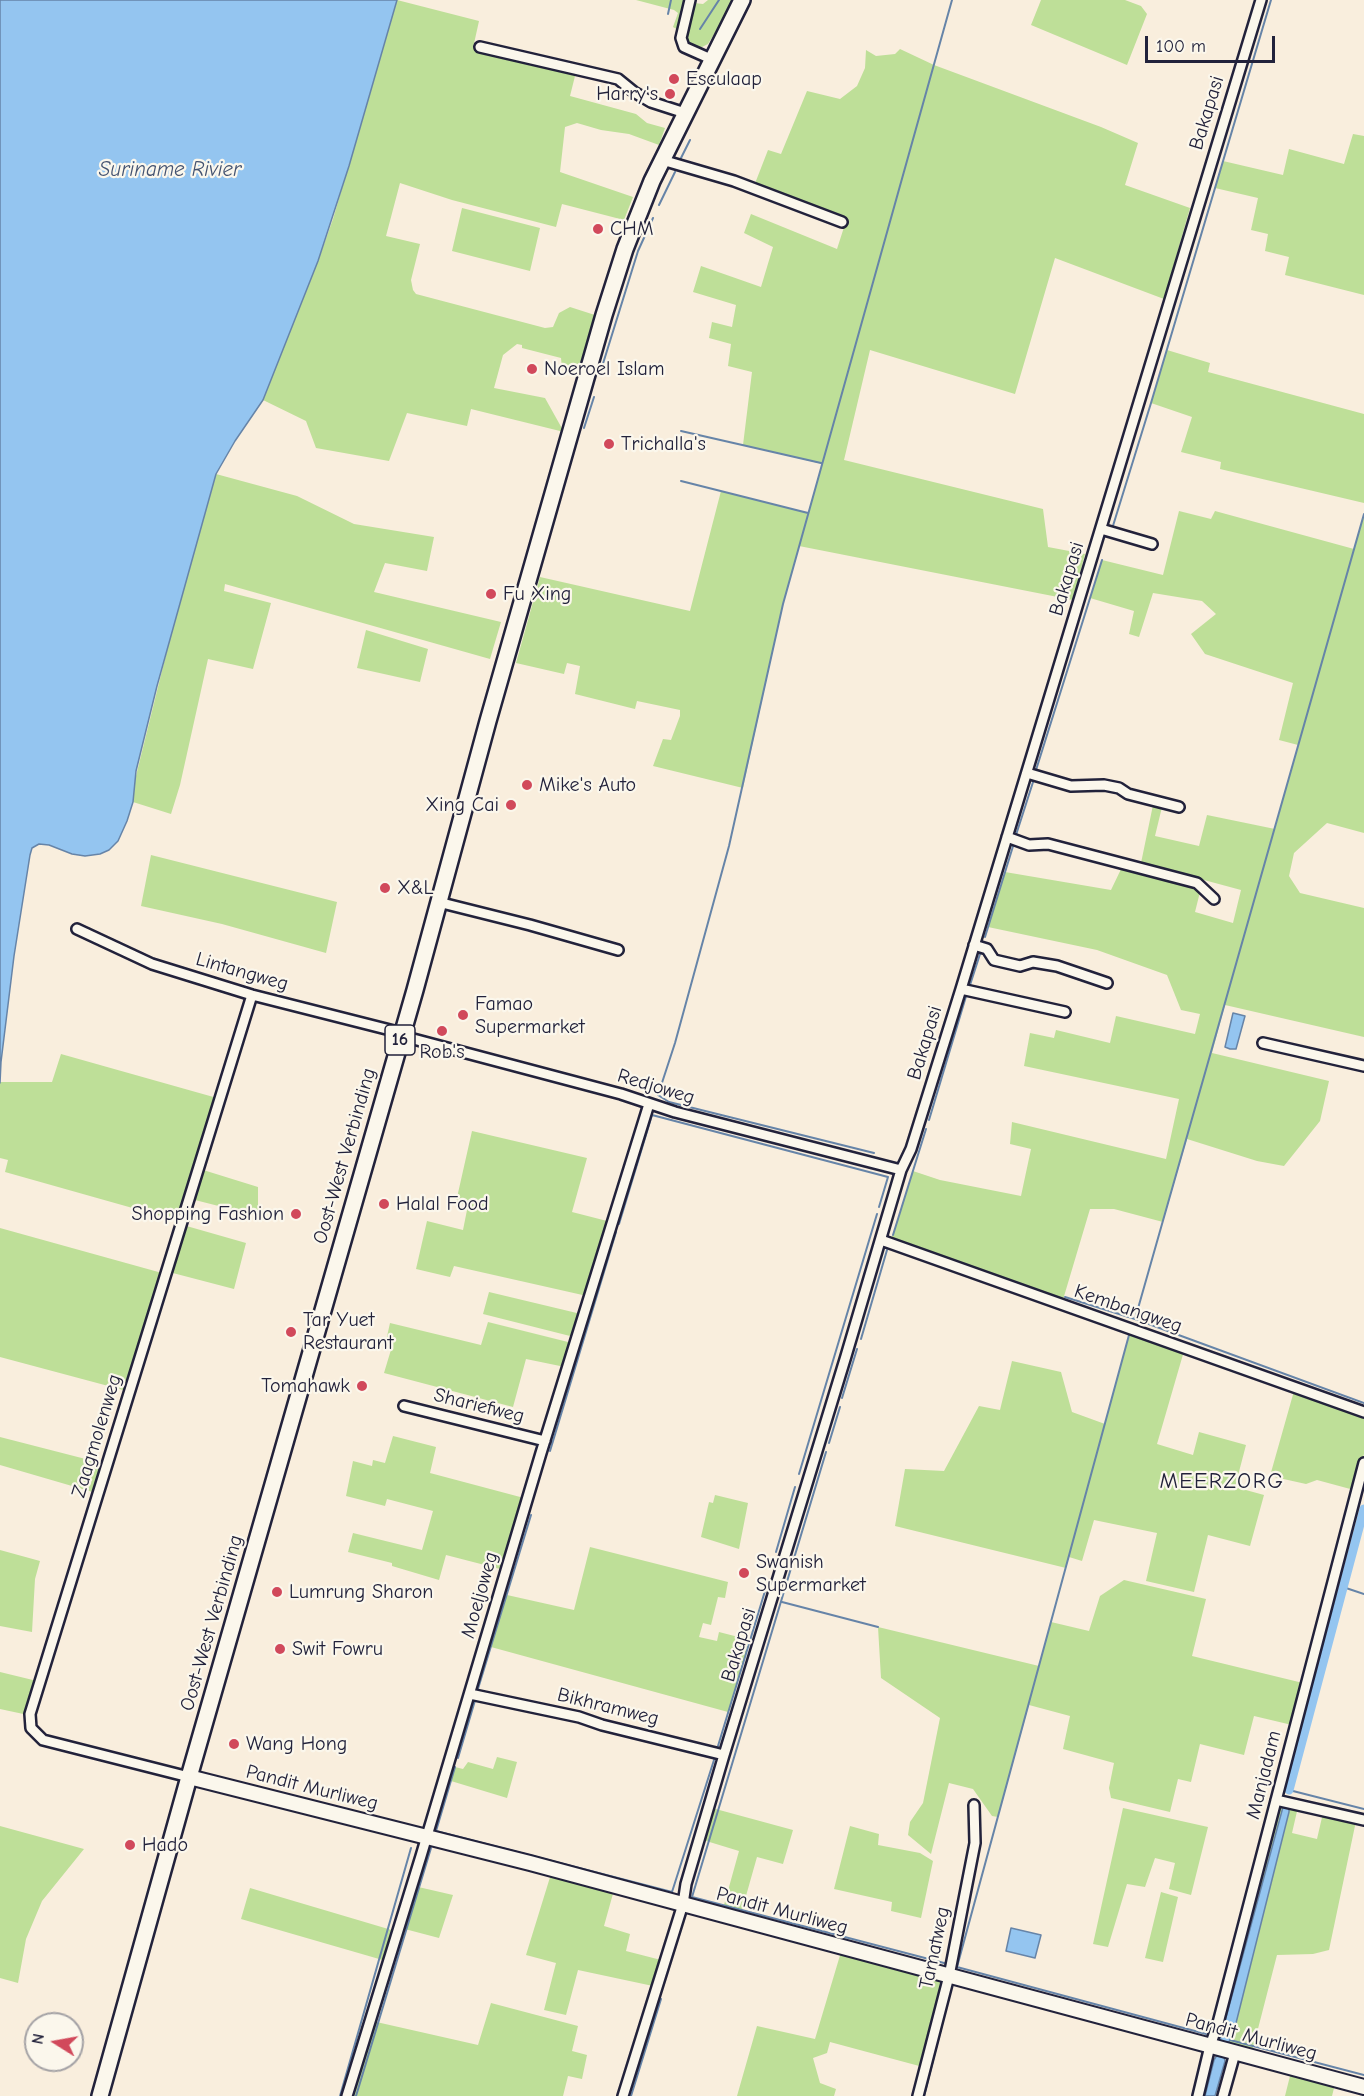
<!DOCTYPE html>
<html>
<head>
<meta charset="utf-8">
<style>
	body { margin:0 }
	#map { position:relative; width:1364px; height:2096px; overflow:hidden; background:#f9eedd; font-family:"Comic Neue",sans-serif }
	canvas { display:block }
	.north { position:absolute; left:24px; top:2012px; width:60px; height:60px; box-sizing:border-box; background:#fbf7ec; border:2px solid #a4a2a5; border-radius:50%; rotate:281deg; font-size:16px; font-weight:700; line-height:24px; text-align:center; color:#22223b }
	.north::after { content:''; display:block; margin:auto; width:21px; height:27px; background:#d1495b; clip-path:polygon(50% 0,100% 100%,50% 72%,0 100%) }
	.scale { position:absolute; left:1145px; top:36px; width:130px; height:27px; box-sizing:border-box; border:3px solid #22223b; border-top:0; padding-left:8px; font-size:18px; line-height:21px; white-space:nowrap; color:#22223b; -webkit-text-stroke:4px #fbf7ec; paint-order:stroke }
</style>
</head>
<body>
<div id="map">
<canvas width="1364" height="2096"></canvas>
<div class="north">N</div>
<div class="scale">100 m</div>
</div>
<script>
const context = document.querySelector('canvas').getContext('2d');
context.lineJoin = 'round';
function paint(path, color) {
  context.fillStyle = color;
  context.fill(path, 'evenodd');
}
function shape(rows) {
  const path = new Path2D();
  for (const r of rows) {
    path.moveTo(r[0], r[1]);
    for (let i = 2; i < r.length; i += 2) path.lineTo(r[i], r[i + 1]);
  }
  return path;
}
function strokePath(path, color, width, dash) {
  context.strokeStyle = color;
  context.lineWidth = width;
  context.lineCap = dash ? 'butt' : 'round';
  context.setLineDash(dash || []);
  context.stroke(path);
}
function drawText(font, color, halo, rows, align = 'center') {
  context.font = font + ' "Comic Neue",sans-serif';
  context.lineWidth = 4.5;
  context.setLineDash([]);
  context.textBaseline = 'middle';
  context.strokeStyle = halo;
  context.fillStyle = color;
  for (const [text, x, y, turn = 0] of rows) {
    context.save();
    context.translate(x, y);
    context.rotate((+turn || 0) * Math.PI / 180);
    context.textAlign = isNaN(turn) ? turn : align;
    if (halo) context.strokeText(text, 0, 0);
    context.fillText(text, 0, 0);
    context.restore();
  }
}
paint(shape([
	[397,0,479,21,473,48,576,72,570,96,636,114,647,123,665,128,659,145,629,134,601,130,577,123,565,127,560,172,633,197,624,220,562,204,556,227,452,200,400,183,386,236,420,244,411,280,413,290,416,294,545,328,553,327,559,313,570,307,598,316,584,363,578,374,562,368,561,358,522,348,522,345,517,344,503,355,494,388,545,398,564,432,471,409,467,426,407,413,389,461,316,448,306,421,263,400,284,342,318,261,333,219],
	[636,0,689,0,680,31,673,27,678,13,674,10],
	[708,0,735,0,708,44,700,48,695,48,690,46,686,38,694,3,703,4],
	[1041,0,1125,0,1141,6,1147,14,1127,65,1031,25],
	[900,49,934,65,1101,127,1138,143,1125,185,1190,208,1164,299,1055,258,1015,394,870,350,844,460,1043,509,1048,547,1085,554,1073,600,799,546,783,604,743,788,653,766,663,739,671,740,680,716,680,710,637,701,635,709,575,694,580,666,567,663,564,674,516,663,540,577,690,611,721,491,808,513,822,464,743,445,752,372,728,366,731,344,709,338,712,322,732,327,736,305,693,292,701,266,761,287,773,247,744,233,751,214,837,249,846,221,754,186,768,150,781,154,807,91,840,99,857,86,865,68,866,50,876,56,895,54],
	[1353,134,1364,136,1364,295,1285,275,1289,257,1265,251,1268,234,1251,230,1258,198,1215,188,1223,161,1283,175,1289,149,1344,164],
	[462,208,540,228,530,271,452,251],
	[1167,350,1210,363,1208,372,1364,414,1364,503,1220,469,1221,462,1181,452,1192,417,1151,403],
	[216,474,297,496,354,524,434,537,427,571,385,563,374,592,501,622,490,659,225,584,224,591,271,603,253,669,208,659,180,785,171,814,133,802,134,784,179,602],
	[1179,511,1211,519,1215,511,1354,549,1364,514,1364,833,1327,823,1294,853,1289,876,1300,893,1364,908,1364,1037,1225,1005,1212,1053,1329,1081,1320,1121,1284,1166,1257,1161,1187,1139,1163,1222,1114,1209,1090,1209,1062,1303,891,1240,913,1171,940,1180,1021,1196,1031,1149,1010,1144,1012,1122,1166,1159,1179,1099,1024,1066,1030,1033,1054,1038,1056,1030,1110,1043,1116,1016,1195,1034,1200,1014,1181,1010,1167,975,1097,950,988,927,1005,872,1111,890,1123,865,1193,883,1200,892,1195,912,1233,923,1241,890,1141,863,1153,805,1162,807,1155,836,1199,846,1207,815,1275,829,1298,745,1279,740,1293,683,1205,654,1191,634,1216,614,1202,601,1153,593,1139,637,1129,634,1134,611,1090,598,1102,560,1163,575],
	[366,630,428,649,420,682,357,668],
	[151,855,337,902,326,953,222,924,141,906],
	[61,1054,217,1098,186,1197,175,1220,5,1172,8,1160,0,1158,0,1082,52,1082],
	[472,1131,587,1158,572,1212,611,1222,587,1296,454,1266,450,1277,416,1269,427,1221,463,1230,468,1205,456,1202],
	[200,1169,258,1187,258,1216,191,1199],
	[183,1225,246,1243,234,1289,169,1272],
	[0,1228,162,1273,127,1391,0,1357],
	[489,1292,581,1314,574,1337,483,1314],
	[488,1322,572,1343,565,1367,526,1359,513,1407,384,1373,393,1343,386,1341,390,1323,481,1345],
	[1130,1332,1184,1351,1157,1444,1193,1455,1199,1432,1246,1445,1235,1487,1264,1495,1250,1546,1208,1535,1194,1592,1146,1581,1157,1533,1094,1520,1082,1561,1069,1557,1066,1568,895,1526,905,1469,944,1471,979,1406,1000,1410,1012,1361,1061,1372,1072,1412,1105,1424],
	[1294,1391,1364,1415,1364,1454,1354,1490,1317,1480,1306,1484,1270,1476],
	[393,1436,436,1447,430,1473,524,1498,504,1570,446,1555,439,1580,392,1566,392,1563,348,1552,353,1533,422,1550,433,1511,387,1499,385,1506,346,1496,353,1461,372,1466,373,1460,385,1463],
	[0,1437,105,1464,96,1493,0,1465],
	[715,1495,748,1503,739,1549,701,1537,709,1502,713,1503],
	[590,1547,728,1582,725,1598,718,1597,711,1625,703,1623,699,1637,717,1641,719,1632,750,1640,728,1712,491,1647,507,1595,574,1610],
	[0,1550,40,1561,35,1579,32,1632,0,1626],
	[1124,1580,1206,1599,1192,1656,1303,1683,1292,1725,1254,1716,1244,1755,1200,1744,1191,1782,1178,1779,1170,1812,1111,1798,1109,1788,1114,1763,1063,1749,1070,1716,1029,1705,998,1817,992,1816,973,1789,949,1783,931,1854,908,1835,910,1822,923,1803,940,1718,881,1678,878,1627,1039,1666,1051,1622,1089,1631,1100,1596],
	[0,1672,37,1681,28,1715,0,1709],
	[497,1757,517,1762,507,1798,451,1781,455,1767,463,1769,468,1762,493,1769],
	[1282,1804,1298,1807,1292,1833,1317,1839,1323,1813,1356,1821,1329,1950,1313,1954,1277,1955,1252,2052,1218,2043,1218,2036,1278,1807],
	[712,1808,793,1830,783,1864,757,1857,742,1910,724,1905,739,1851,703,1840],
	[1123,1808,1208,1827,1191,1895,1169,1889,1175,1863,1155,1858,1145,1887,1127,1884,1108,1947,1093,1944],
	[0,1826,84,1849,42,1901,26,1939,18,1983,0,1978],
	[850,1826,879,1834,878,1845,920,1853,933,1861,921,1918,891,1911,892,1902,834,1889],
	[551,1874,614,1890,604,1926,630,1934,626,1951,661,1960,653,1986,578,1970,566,2015,544,2010,556,1963,526,1955],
	[414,1886,453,1895,439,1938,401,1928],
	[250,1888,395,1931,386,1961,241,1919],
	[1161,1892,1178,1897,1163,1962,1145,1958],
	[841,1952,942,1980,943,1984,923,2067,830,2042,827,2053,813,2058,820,2083,836,2089,834,2096,737,2096,757,2026,815,2039],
	[491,2003,578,2026,572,2051,587,2055,582,2079,568,2076,563,2096,350,2096,372,2021,478,2045],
	[1291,2072,1335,2084,1332,2096,1285,2096]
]), '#bedf98');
const water = shape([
	[0,0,397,0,349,166,318,261,263,400,235,441,216,474,157,686,136,771,133,802,127,821,118,841,109,850,100,854,85,856,72,854,49,845,39,844,32,848,30,855,14,956,1,1062,0,1083,0,0],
	[1233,1013,1245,1016,1236,1049,1230,1049,1225,1047,1233,1013],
	[1283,1807,1289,1808,1289,1812,1232,2039,1227,2043,1220,2042,1221,2036,1283,1807],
	[1011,1928,1041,1935,1035,1958,1006,1951,1011,1928],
	[1217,2055,1224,2057,1225,2061,1215,2096,1205,2096,1214,2060,1217,2055]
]);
paint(water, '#94c5f0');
strokePath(water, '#6684a8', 1.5);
strokePath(shape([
	[668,14,671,0],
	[700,29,719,0],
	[681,158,690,140],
	[659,205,675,172],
	[601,370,638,251,653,218],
	[584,428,594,397],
	[681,431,821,463],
	[681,481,808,513],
	[1112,529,1151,403,1271,0],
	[1036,770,1102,560],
	[1016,835,1034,779],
	[985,937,1014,843],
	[970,985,981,951],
	[929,1120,967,993],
	[874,1153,669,1102,658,1095,675,1043,729,846,783,604,952,0],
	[619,1224,652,1115,888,1177,879,1207],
	[893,1235,926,1129],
	[1065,1297,1135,1319,1364,1403],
	[1135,1319,1364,514],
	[1129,1335,957,1967,1206,2034],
	[861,1339,887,1250],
	[842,1398,857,1349],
	[829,1443,840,1407],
	[550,1451,616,1232],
	[826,1452,692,1897,944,1963],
	[799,1474,877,1214],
	[776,1552,795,1487],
	[1343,1587,1364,1594],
	[782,1602,878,1627],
	[477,1692,531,1515],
	[718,1746,765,1591],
	[458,1758,476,1697],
	[455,1767,436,1831,672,1892,714,1760],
	[1289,1790,1364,1809],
	[1230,2040,1364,2075],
	[340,2096,411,1848],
	[356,2096,431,1848],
	[631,2096,661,1999],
	[924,2096,952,1985]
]), '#6684a8', 2);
strokePath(shape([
	[1289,1790,1364,1509]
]), '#94c5f0', 9);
const street = shape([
	[690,0,681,38,684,47,711,59],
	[480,47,618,79,634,92,651,102,685,113],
	[662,160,734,181,842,222],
	[1101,529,1152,544],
	[1027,773,1071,786,1104,785,1119,788,1128,794,1179,807],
	[1007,837,1029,845,1048,844,1197,883,1214,899],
	[438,902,530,925,618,950],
	[77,929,152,964,252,995,402,1033],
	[974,945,987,949,994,960,1020,966,1033,962,1057,966,1107,983],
	[961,989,1065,1012],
	[402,1036,621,1094,675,1112,901,1170],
	[1263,1043,1364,1066],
	[881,1240,1364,1412],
	[404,1406,545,1441],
	[470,1694,579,1717,602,1725,724,1755],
	[189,1777,43,1740,31,1728,30,1714,252,995],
	[1276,1800,1364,1820],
	[347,2096,421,1856,541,1453,649,1104],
	[623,2096,683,1904,686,1884,724,1755,846,1356,901,1170,911,1149,961,989,1261,0],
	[918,2096,949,1976,975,1843,974,1805],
	[1198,2096,1210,2046,1218,2023,1364,1463],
	[1223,2096,1235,2053]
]);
const secondary = shape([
	[189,1777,530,1863,1364,2087]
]);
const primary = shape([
	[100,2096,189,1777,415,990,488,721,604,315,625,249,652,181,742,0]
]);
strokePath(street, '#22223b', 14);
strokePath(secondary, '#22223b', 18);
strokePath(primary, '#22223b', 20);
strokePath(street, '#fbf7ec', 9);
strokePath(secondary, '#fbf7ec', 14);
strokePath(primary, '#fbf7ec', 15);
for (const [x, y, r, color] of [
	[674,79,6,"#d1495b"],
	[670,94,6,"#d1495b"],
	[598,229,6,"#d1495b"],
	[532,369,6,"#d1495b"],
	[609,444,6,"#d1495b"],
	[491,594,6,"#d1495b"],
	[527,785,6,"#d1495b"],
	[511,805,6,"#d1495b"],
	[385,888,6,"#d1495b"],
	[463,1015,6,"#d1495b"],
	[442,1031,6,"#d1495b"],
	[384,1204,6,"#d1495b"],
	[296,1214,6,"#d1495b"],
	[291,1332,6,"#d1495b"],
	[362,1386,6,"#d1495b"],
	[744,1573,6,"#d1495b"],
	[277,1592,6,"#d1495b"],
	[280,1649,6,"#d1495b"],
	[234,1744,6,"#d1495b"],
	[130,1845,6,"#d1495b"]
]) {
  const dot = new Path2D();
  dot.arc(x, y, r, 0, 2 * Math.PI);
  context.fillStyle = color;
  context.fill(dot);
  strokePath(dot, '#fbf7ec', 2);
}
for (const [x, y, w] of [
	[400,1040,30]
]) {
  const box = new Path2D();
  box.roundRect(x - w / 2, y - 15, w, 30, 4.5);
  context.fillStyle = '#fbf7ec';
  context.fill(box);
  strokePath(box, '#22223b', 1.5);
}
drawText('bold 18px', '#22223b', null, [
	["16",400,1040]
]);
drawText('20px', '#22223b', '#fbf7ec', [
	["Esculaap",686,79],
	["Harry's",658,94,"right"],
	["CHM",610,229],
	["Noeroel Islam",544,369],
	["Trichalla's",621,444],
	["Fu Xing",503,594],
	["Mike's Auto",539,785],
	["Xing Cai",499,805,"right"],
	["X&L",397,888],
	["Famao",475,1004],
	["Supermarket",475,1027],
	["Rob's",442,1052,"center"],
	["Halal Food",396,1204],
	["Shopping Fashion",284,1214,"right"],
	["Tar Yuet",303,1320],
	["Restaurant",303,1343],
	["Tomahawk",350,1386,"right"],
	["Swanish",756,1562],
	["Supermarket",756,1585],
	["Lumrung Sharon",289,1592],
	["Swit Fowru",292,1649],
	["Wang Hong",246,1744],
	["Hado",142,1845]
], 'left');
drawText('20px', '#22223b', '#fbf7ec', [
	["Bakapasi",1207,113,-73],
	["Bakapasi",1067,579,-73],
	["Lintangweg",242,972,16],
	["Bakapasi",925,1043,-73],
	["Redjoweg",656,1087,17],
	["Oost-West Verbinding",345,1156,-74],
	["Kembangweg",1128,1309,19],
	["Shariefweg",479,1406,14],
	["Zaagmolenweg",97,1436,-73],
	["Moeljoweg",480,1595,-74],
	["Oost-West Verbinding",212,1623,-74],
	["Bakapasi",739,1645,-73],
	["Bikhramweg",608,1707,14],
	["Manjadam",1264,1775,-76],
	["Pandit Murliweg",312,1788,14],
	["Pandit Murliweg",782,1911,15],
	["Tamatweg",935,1948,-78],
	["Pandit Murliweg",1251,2037,15]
]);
drawText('italic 21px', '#445371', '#fbf7ec', [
	["Suriname Rivier",170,170]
]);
context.letterSpacing = '1.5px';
drawText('22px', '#22223b', '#fbf7ec', [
	["MEERZORG",1222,1482]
]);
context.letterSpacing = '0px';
</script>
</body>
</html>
